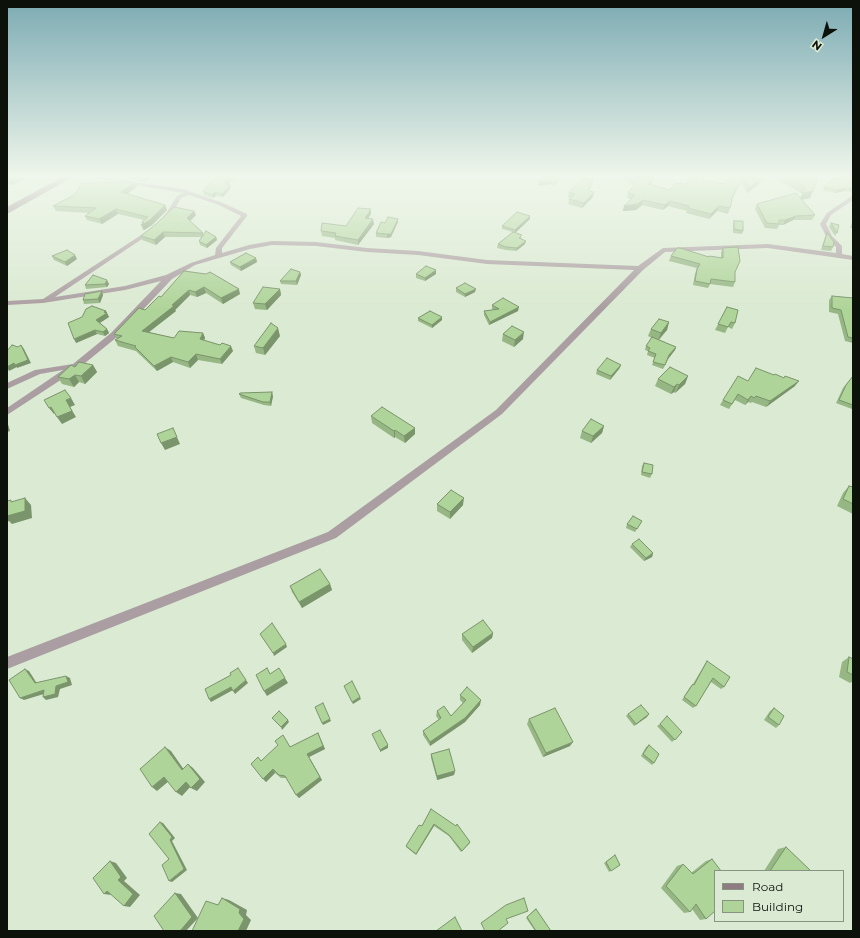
<!DOCTYPE html>
<html>
<head>
<meta charset="utf-8">
<style>
	body { margin:0 }
	#map { position:relative; width:860px; height:938px; overflow:hidden; background:#dbead2; font-family:Montserrat,sans-serif }
	canvas { display:block }
	.frame { position:absolute; inset:0; border:8px solid #0c1109; pointer-events:none }
	.legend { position:absolute; left:714px; top:870px; width:130px; height:52px; box-sizing:border-box; background:#dbead2; border:1px solid #889382; margin:0; padding:5px 7px; list-style:none; font-size:12px; color:#0c1109 }
	.legend li { display:flex; align-items:center; gap:8px; height:20px }
	.legend b { width:20px; border:1px solid #889382 }
	.north { position:absolute; left:804px; top:16px; width:40px; height:40px; -webkit-text-stroke:3px #dbead2; paint-order:stroke; rotate:217deg; font-size:11px; font-weight:700; line-height:16px; text-align:center; color:#0c1109 }
	.north::after { content:''; display:block; margin:auto; width:14px; height:18px; background:#0c1109; clip-path:polygon(50% 0,100% 100%,50% 72%,0 100%) }
</style>
</head>
<body>
<div id="map">
<canvas width="860" height="938"></canvas>
<div class="frame"></div>
<ul class="legend">
<li><b style="height:5px;background:#8f7c82"></b>Road</li>
<li><b style="height:11px;background:#afd499"></b>Building</li>
</ul>
<div class="north">N</div>
</div>
<script>
const context = document.querySelector('canvas').getContext('2d');
context.lineJoin = 'round';
function shape(rows) {
  const path = new Path2D();
  for (const r of rows) {
    path.moveTo(r[0], r[1]);
    for (let i = 2; i < r.length; i += 2) path.lineTo(r[i], r[i + 1]);
  }
  return path;
}
function paint(path, color) {
  context.fillStyle = color;
  context.fill(path, 'evenodd');
}
function strokePath(path, color, width, dash) {
  context.strokeStyle = color;
  context.lineWidth = width;
  context.lineCap = dash ? 'butt' : 'round';
  context.setLineDash(dash || []);
  context.stroke(path);
}
paint(shape([
	[86,177,103,177,183,189,223,203,247,214,247,216,222,248,222,253,249,245,272,241,316,242,367,248,418,251,487,260,638,266,663,248,768,244,836,253,836,247,827,238,820,224,827,213,853,195,853,200,831,215,826,224,832,236,842,246,842,254,853,256,853,260,768,248,665,252,643,270,502,414,336,538,7,669,7,657,328,532,496,410,634,270,487,264,418,255,367,252,316,246,272,245,250,249,195,265,172,279,117,337,79,368,7,415,7,408,63,370,40,374,7,389,7,383,35,370,73,364,111,333,161,281,125,290,43,303,7,305,7,301,43,299,152,228,154,229,154,231,55,297,125,286,166,275,191,263,215,255,216,248,241,216,219,205,189,195,181,198,172,214,165,220,162,218,167,212,177,196,183,193,86,177]
]), '#ab9ea2');
paint(shape([
	[62,177,73,177,7,214,7,207,62,177]
]), '#8f7c82');
paint(shape([
	[7,177,24,180,11,185,7,184],
	[129,177,151,177,144,182,129,179],
	[215,177,234,177,228,185,230,185,231,188,223,197,216,196,213,198,204,195,203,191],
	[542,177,560,177,555,186,550,184,538,186,538,182],
	[624,177,653,177,652,178,654,178,651,184,670,190,704,177,703,180,724,184,732,177,755,177,761,179,759,184,747,193,741,182,732,197,730,208,728,214,717,211,709,219,686,213,687,211,668,206,663,210,642,205,636,210,623,211,624,206,631,199,627,198,628,193,635,185,625,181],
	[774,177,818,177,810,198,801,200,815,215,812,220,793,220,783,225,779,225,777,229,765,228,755,209,757,204,800,198,802,194],
	[853,177,853,191,852,192,845,191,835,193,823,190,824,187,837,179],
	[593,180,589,191,593,197,582,208,568,204,569,199,570,198,568,197,569,192],
	[135,182,137,187,127,194,165,205,167,210,152,225,144,230,143,230,141,225,142,224,142,223,144,220,118,214,102,224,87,220,85,216,89,213,56,211,53,206],
	[194,211,196,215,190,221,203,233,204,235,216,237,217,240,207,248,200,245,199,241,202,237,165,237,156,245,142,240,141,236],
	[371,214,368,218,374,224,358,245,335,240,335,238,322,236,321,231,346,226],
	[530,216,530,219,515,233,522,238,521,239,525,244,516,251,506,250,497,248,498,244,513,232,502,229,502,226],
	[853,219,853,228,850,228],
	[734,221,743,231,742,234,733,233,733,224],
	[398,222,391,237,387,238,376,237,376,233,385,223],
	[831,223,837,233,835,236,829,227],
	[827,233,833,247,831,251,821,250,825,237],
	[723,248,735,272,735,282,733,287,710,284,708,288,693,285,695,274,697,268,669,261,671,256,709,257,721,258,721,252],
	[52,256,77,259,67,266,54,260],
	[256,258,257,262,241,271,231,265,230,262],
	[184,271,240,294,223,304,206,293,197,297,190,295,175,310,176,311,149,332,174,338,203,333,205,338,204,340,233,351,222,364,198,360,190,368,173,362,157,371,137,352,136,351,118,346,115,340,117,339,114,334,161,297],
	[300,272,301,275,297,285,281,284,280,281],
	[416,274,436,274,425,281,416,278],
	[93,275,109,284,107,287,86,289,85,285],
	[456,288,475,292,465,297,456,292],
	[280,289,281,295,267,310,255,309,253,303],
	[103,295,100,303,84,304,83,300],
	[832,296,853,298,853,343,845,341,838,314,829,312,829,300],
	[492,305,518,311,489,325,484,315,484,311,494,310,492,309],
	[727,307,735,323,732,329,728,327,725,333,715,330],
	[106,311,109,317,100,323,107,329,109,333,105,336,97,334,76,343],
	[418,318,442,320,432,328,418,321],
	[669,322,667,330,659,340,676,347,675,350,668,359,663,369,652,365,655,358,647,355,648,351,645,350,646,346,652,338,648,336,651,329],
	[503,334,523,339,514,347,502,341],
	[280,336,265,355,256,353,254,346],
	[93,365,97,372,85,384,79,382,74,387,62,384,58,377,75,367],
	[621,365,619,369,610,380,596,374,597,370],
	[688,376,685,384,675,393,674,392,671,394,655,386,658,379],
	[853,376,853,408,852,409,836,403,843,388],
	[748,381,795,386,766,407,752,402,751,403,748,402,745,405,735,400,729,409,720,405,723,400],
	[239,394,273,396,271,406,264,405,241,398],
	[371,416,415,428,415,434,405,443,395,437,394,438,372,423],
	[604,426,602,433,591,443,580,438,582,431],
	[644,463,652,474,650,478,641,475,642,466],
	[849,486,853,487,853,514,837,506,843,493],
	[437,504,463,505,450,519,437,511],
	[642,521,635,532,626,528,627,524],
	[632,544,653,553,652,557,644,561,630,547],
	[330,584,332,590,302,608,292,592,290,586],
	[493,633,492,638,472,653,462,640,462,634],
	[849,657,853,659,853,681,850,683,839,677,842,662],
	[707,661,724,687,721,689,711,682,696,706,693,708,682,700,690,687,693,684,705,664],
	[460,695,480,705,465,722,430,746,423,735,423,731,439,720,436,716,437,711,451,716,463,703,460,700],
	[774,708,779,725,776,728,764,720,770,711],
	[628,714,647,717,634,726,626,716],
	[529,719,570,746,543,757,527,724],
	[660,724,682,732,672,742,657,726],
	[318,733,325,749,309,757,322,780,299,798,287,778,281,778,275,773,266,782,261,761],
	[649,745,654,763,652,765,641,756,646,747],
	[431,754,455,771,454,775,437,780,431,758],
	[431,809,470,842,470,843,461,852,449,836,434,826,416,855,406,847,406,846,422,826],
	[786,847,811,871,764,871,778,849],
	[615,855,620,865,609,872,604,863],
	[712,859,706,919,700,920,692,909,690,912,684,913,661,888,677,866,683,864,691,873,706,861],
	[535,909,536,909,551,931,535,931,526,918]
]), '#96b684');
paint(shape([
	[20,177,23,177,24,180,11,185,9,182],
	[145,177,151,177,144,182,143,178],
	[230,177,234,177,226,188,225,184],
	[559,177,560,177,555,186,556,182],
	[743,177,741,182,731,200,733,195],
	[654,178,652,183,648,189,649,184],
	[761,179,759,184,747,193,749,188],
	[550,181,550,184,538,186,538,182],
	[135,182,137,187,123,197,121,192],
	[230,185,231,188,223,197,222,194],
	[846,188,845,191,835,193,837,190],
	[813,191,810,198,799,200,803,193],
	[215,192,216,196,213,198,212,195],
	[594,192,593,197,582,208,584,203],
	[643,200,642,205,636,210,623,211,624,206],
	[670,201,668,206,663,210,665,205],
	[165,205,167,210,152,225,144,230,142,225],
	[719,206,717,211,709,219,711,214],
	[116,209,118,214,102,224,99,219],
	[371,209,371,214,365,223,365,218],
	[194,211,196,215,188,223,187,218],
	[530,216,530,219,515,233,515,230],
	[796,216,793,220,783,225,785,220],
	[373,219,374,224,358,245,358,240],
	[398,219,398,222,391,237,387,238,387,234],
	[163,232,165,237,156,245,154,240],
	[216,237,217,240,207,248,206,245],
	[526,241,525,244,516,251,517,248],
	[75,255,77,259,67,266,65,262],
	[256,258,257,262,241,271,240,267],
	[436,270,436,274,425,281,425,278],
	[300,272,301,275,297,285,296,281],
	[107,280,109,284,107,287,105,284],
	[204,287,206,293,197,297,195,292],
	[239,289,240,294,223,304,221,298],
	[280,289,281,295,267,310,265,304],
	[476,289,475,292,465,297,465,294],
	[189,290,190,295,175,310,176,311,144,336,142,331,172,305],
	[102,291,103,295,100,303,98,299],
	[519,307,518,311,489,325,490,322],
	[106,311,109,317,98,324,96,320],
	[442,317,442,320,432,328,432,325],
	[669,322,667,330,658,340,661,333],
	[278,328,280,336,265,355,263,348],
	[107,329,109,333,105,336,103,332],
	[95,330,97,334,76,343,74,339],
	[524,332,523,339,514,347,515,340],
	[203,333,205,338,202,344,200,339],
	[21,345,24,349,31,363,17,368,17,367,9,371,7,367],
	[231,346,233,351,222,364,220,359],
	[676,347,675,350,668,359,663,369,669,355],
	[196,354,198,360,190,368,188,362],
	[171,357,173,362,157,371,154,366],
	[93,365,97,372,85,384,81,376],
	[621,365,619,369,610,380,611,376],
	[75,375,79,382,74,387,69,379],
	[688,376,685,384,675,393,679,385],
	[799,381,795,386,766,407,770,401],
	[677,384,674,392,671,394,674,387],
	[272,392,273,396,271,406,270,402],
	[751,396,748,402,745,405,748,400],
	[71,398,75,405,70,407,76,417,62,424,57,417,66,400],
	[51,407,55,413,54,414,49,408],
	[7,421,10,431,7,432],
	[604,426,602,433,591,443,593,436],
	[173,428,180,444,165,450,161,443],
	[415,428,415,434,405,443,404,436],
	[395,430,395,437,394,438,394,431],
	[25,498,31,505,32,518,12,524,9,521,7,522,7,516],
	[464,498,463,505,450,519,450,512],
	[653,553,652,557,644,561,646,558],
	[330,584,332,590,302,608,299,602],
	[493,633,492,638,472,653,473,647],
	[286,644,287,647,274,656,273,653],
	[25,669,29,671,38,685,35,683],
	[66,676,70,678,72,685,60,689,58,697,46,700,43,697,56,686],
	[285,678,288,683,267,696,264,691],
	[246,680,248,683,235,694,233,691],
	[231,687,233,690,211,702,209,699],
	[44,690,47,693,24,700,20,698],
	[360,697,361,699,353,704,352,702],
	[481,700,480,705,465,722,430,746,430,742],
	[649,714,647,717,634,726,636,724],
	[330,719,331,721,323,725,322,723],
	[288,720,289,722,282,730,281,727],
	[318,733,325,749,309,757,322,780,299,798,296,795,307,754],
	[573,742,570,746,543,757,546,753],
	[388,745,388,748,380,752,380,750],
	[165,747,171,751,187,774,182,770],
	[188,764,193,768,205,782,197,791,191,788],
	[273,769,275,773,266,782,263,779],
	[455,771,454,775,437,780,437,776],
	[164,777,169,781,157,791,152,787],
	[186,782,191,786,182,796,176,792],
	[160,822,163,823,175,838,172,841,187,870,172,882,169,881,184,869],
	[434,824,434,826,416,855,416,854],
	[110,861,116,863,127,878,124,881,140,895,130,907,124,906,118,880],
	[107,891,114,892,111,895,104,894],
	[175,893,181,894,198,918,186,931,180,931],
	[222,898,229,900,247,910,246,915,251,920,246,931,238,931]
]), '#7a946b');
const building = shape([
	[7,177,20,177,9,182,7,181,7,177],
	[215,177,230,177,225,184,230,185,222,194,215,192,212,195,203,191,215,177],
	[542,177,559,177,556,182,550,181,538,182,542,177],
	[629,177,651,177,654,178,649,184,670,190,675,183,687,184,690,177,704,177,703,180,724,184,732,177,743,177,733,195,730,208,719,206,711,214,688,208,689,206,670,201,665,205,643,200,637,204,624,206,635,195,628,193,638,180,629,177],
	[743,177,755,177,761,179,749,188,743,177],
	[789,177,806,177,809,179,809,177,818,177,813,191,803,193,805,187,789,177],
	[839,177,853,177,853,189,846,188,837,190,824,187,833,178,837,179,839,177],
	[582,178,593,180,589,191,594,192,584,203,569,199,575,194,569,192,582,178],
	[133,182,135,182,121,192,165,205,150,220,142,225,141,225,144,223,142,223,143,221,148,217,116,209,99,219,85,216,96,208,53,206,74,195,82,183,133,182],
	[796,193,815,215,796,216,785,220,779,220,779,224,767,223,757,204,796,193],
	[174,207,194,211,187,218,203,233,163,232,154,240,141,236,156,224,174,207],
	[358,208,371,209,365,218,373,219,358,240,335,236,336,233,321,231,322,223,346,226,358,208],
	[517,212,530,216,515,230,502,226,517,212],
	[388,217,398,219,391,234,387,234,376,233,381,222,385,223,388,217],
	[734,221,743,221,743,231,734,229,734,221],
	[831,223,839,225,837,233,831,223],
	[206,231,216,237,206,245,199,241,206,231],
	[513,232,522,235,519,238,526,241,517,248,506,247,498,244,513,232],
	[827,233,834,242,833,247,823,246,827,233],
	[738,247,740,261,735,272,735,282,711,279,710,284,695,281,697,269,700,264,671,256,677,248,680,248,709,257,709,256,723,258,723,248,738,247],
	[67,250,75,255,65,262,52,256,67,250],
	[246,253,256,258,240,267,230,262,246,253],
	[426,266,436,270,425,278,416,274,426,266],
	[291,269,300,272,296,281,280,281,291,269],
	[184,271,206,274,210,272,239,289,221,298,204,287,195,292,189,290,172,305,174,306,142,331,174,338,179,331,203,333,200,339,220,345,222,343,231,346,220,359,196,354,188,362,171,357,154,366,135,347,136,346,115,340,122,336,114,334,139,308,145,310,159,296,161,297,184,271],
	[93,275,107,280,105,284,85,285,93,275],
	[465,283,476,289,465,294,456,288,465,283],
	[263,287,280,289,265,304,253,303,263,287],
	[102,291,98,299,83,300,85,294,102,291],
	[832,296,853,298,853,338,848,337,841,310,832,308,832,296],
	[503,298,519,307,490,322,484,311,499,309,492,305,503,298],
	[92,306,106,311,104,312,107,313,96,320,107,329,103,332,95,330,74,339,68,323,82,317,86,309,92,306],
	[727,307,738,310,735,323,731,322,728,327,718,324,727,307],
	[430,311,442,317,432,325,418,318,430,311],
	[659,319,669,322,661,333,651,329,659,319],
	[271,323,278,328,263,348,254,346,271,323],
	[512,326,524,332,515,340,503,334,512,326],
	[652,337,676,347,669,355,665,365,653,362,656,354,648,351,650,348,646,346,652,337],
	[12,345,18,347,21,345,28,360,15,365,14,363,7,367,7,351,12,345],
	[607,358,621,365,611,376,597,370,607,358],
	[79,362,93,365,81,376,75,375,69,379,58,377,71,365,75,367,79,362],
	[670,367,688,376,679,385,677,384,674,387,658,379,670,367],
	[756,368,774,375,775,374,784,378,785,376,799,381,770,401,756,396,754,398,751,396,748,400,738,394,732,404,723,400,738,376,748,381,756,368],
	[853,376,853,405,839,400,846,385,853,376],
	[65,390,71,398,66,400,72,411,57,417,51,407,49,408,44,400,65,390],
	[272,392,270,402,263,402,239,394,240,393,272,392],
	[382,407,415,428,404,436,395,430,394,431,371,416,382,407],
	[591,419,604,426,593,436,582,431,591,419],
	[173,428,177,437,161,443,157,434,173,428],
	[644,463,653,465,652,474,642,472,644,463],
	[849,486,853,487,853,504,843,499,849,486],
	[451,490,464,498,450,512,437,504,451,490],
	[25,498,25,511,7,516,7,501,11,500,11,502,25,498],
	[633,516,642,521,637,529,627,524,633,516],
	[639,539,653,553,646,558,632,544,639,539],
	[320,569,330,584,299,602,290,586,320,569],
	[483,620,493,633,473,647,462,634,483,620],
	[272,623,286,644,273,653,260,634,272,623],
	[849,657,853,659,853,675,847,672,849,657],
	[707,661,730,677,724,687,713,678,696,706,684,697,693,684,694,685,707,661],
	[238,668,246,680,233,691,231,687,209,699,205,689,231,675,230,673,238,668],
	[267,668,270,674,279,668,285,678,264,691,256,675,267,668],
	[25,669,35,683,66,676,68,682,56,686,55,694,43,697,44,690,20,698,9,680,25,669],
	[352,681,360,697,352,702,344,686,352,681],
	[467,687,481,700,465,718,430,742,423,731,441,718,437,711,444,706,451,716,466,700,460,695,467,687],
	[323,703,330,719,322,723,315,707,323,703],
	[641,705,649,714,636,724,628,714,641,705],
	[555,708,573,742,546,753,529,719,555,708],
	[774,708,784,716,779,725,768,717,774,708],
	[279,711,288,720,281,727,272,718,279,711],
	[667,716,682,732,675,740,660,724,667,716],
	[380,730,388,745,380,750,372,734,380,730],
	[318,733,323,746,307,754,320,777,296,795,285,776,279,775,273,769,263,779,251,764,258,757,261,761,278,745,275,741,283,735,290,747,318,733],
	[649,745,659,754,654,763,643,754,649,745],
	[165,747,182,770,188,764,200,779,191,788,186,782,176,792,164,777,152,787,140,769,165,747],
	[449,749,455,771,437,776,431,754,449,749],
	[431,809,456,826,457,824,470,842,462,851,449,835,434,824,416,854,406,846,419,825,422,826,431,809],
	[160,822,172,837,170,840,184,869,169,881,162,865,169,859,149,834,160,822],
	[786,847,811,871,770,871,786,847],
	[615,855,620,865,611,871,606,862,615,855],
	[712,859,721,871,715,871,715,911,706,919,696,904,690,912,666,886,683,864,693,874,712,859],
	[110,861,121,877,118,880,133,894,124,906,107,891,104,894,93,878,110,861],
	[175,893,192,917,180,931,164,931,154,916,175,893],
	[222,898,240,909,239,913,244,919,238,931,192,931,206,901,218,905,222,898],
	[524,898,528,911,506,919,508,923,498,931,485,931,481,923,506,905,524,898],
	[536,909,551,931,536,931,527,917,536,909],
	[455,917,462,931,436,931,455,917]
]);
paint(building, '#afd499');
strokePath(building, '#7a946b', 1);
const sky = context.createLinearGradient(0, 0, 0, 309);
sky.addColorStop(0, '#7cabb3');
sky.addColorStop(0.57, '#eff6eb');
sky.addColorStop(1, '#eff6eb00');
context.fillStyle = sky;
context.fillRect(0, 0, 860, 309);
</script>
</body>
</html>
